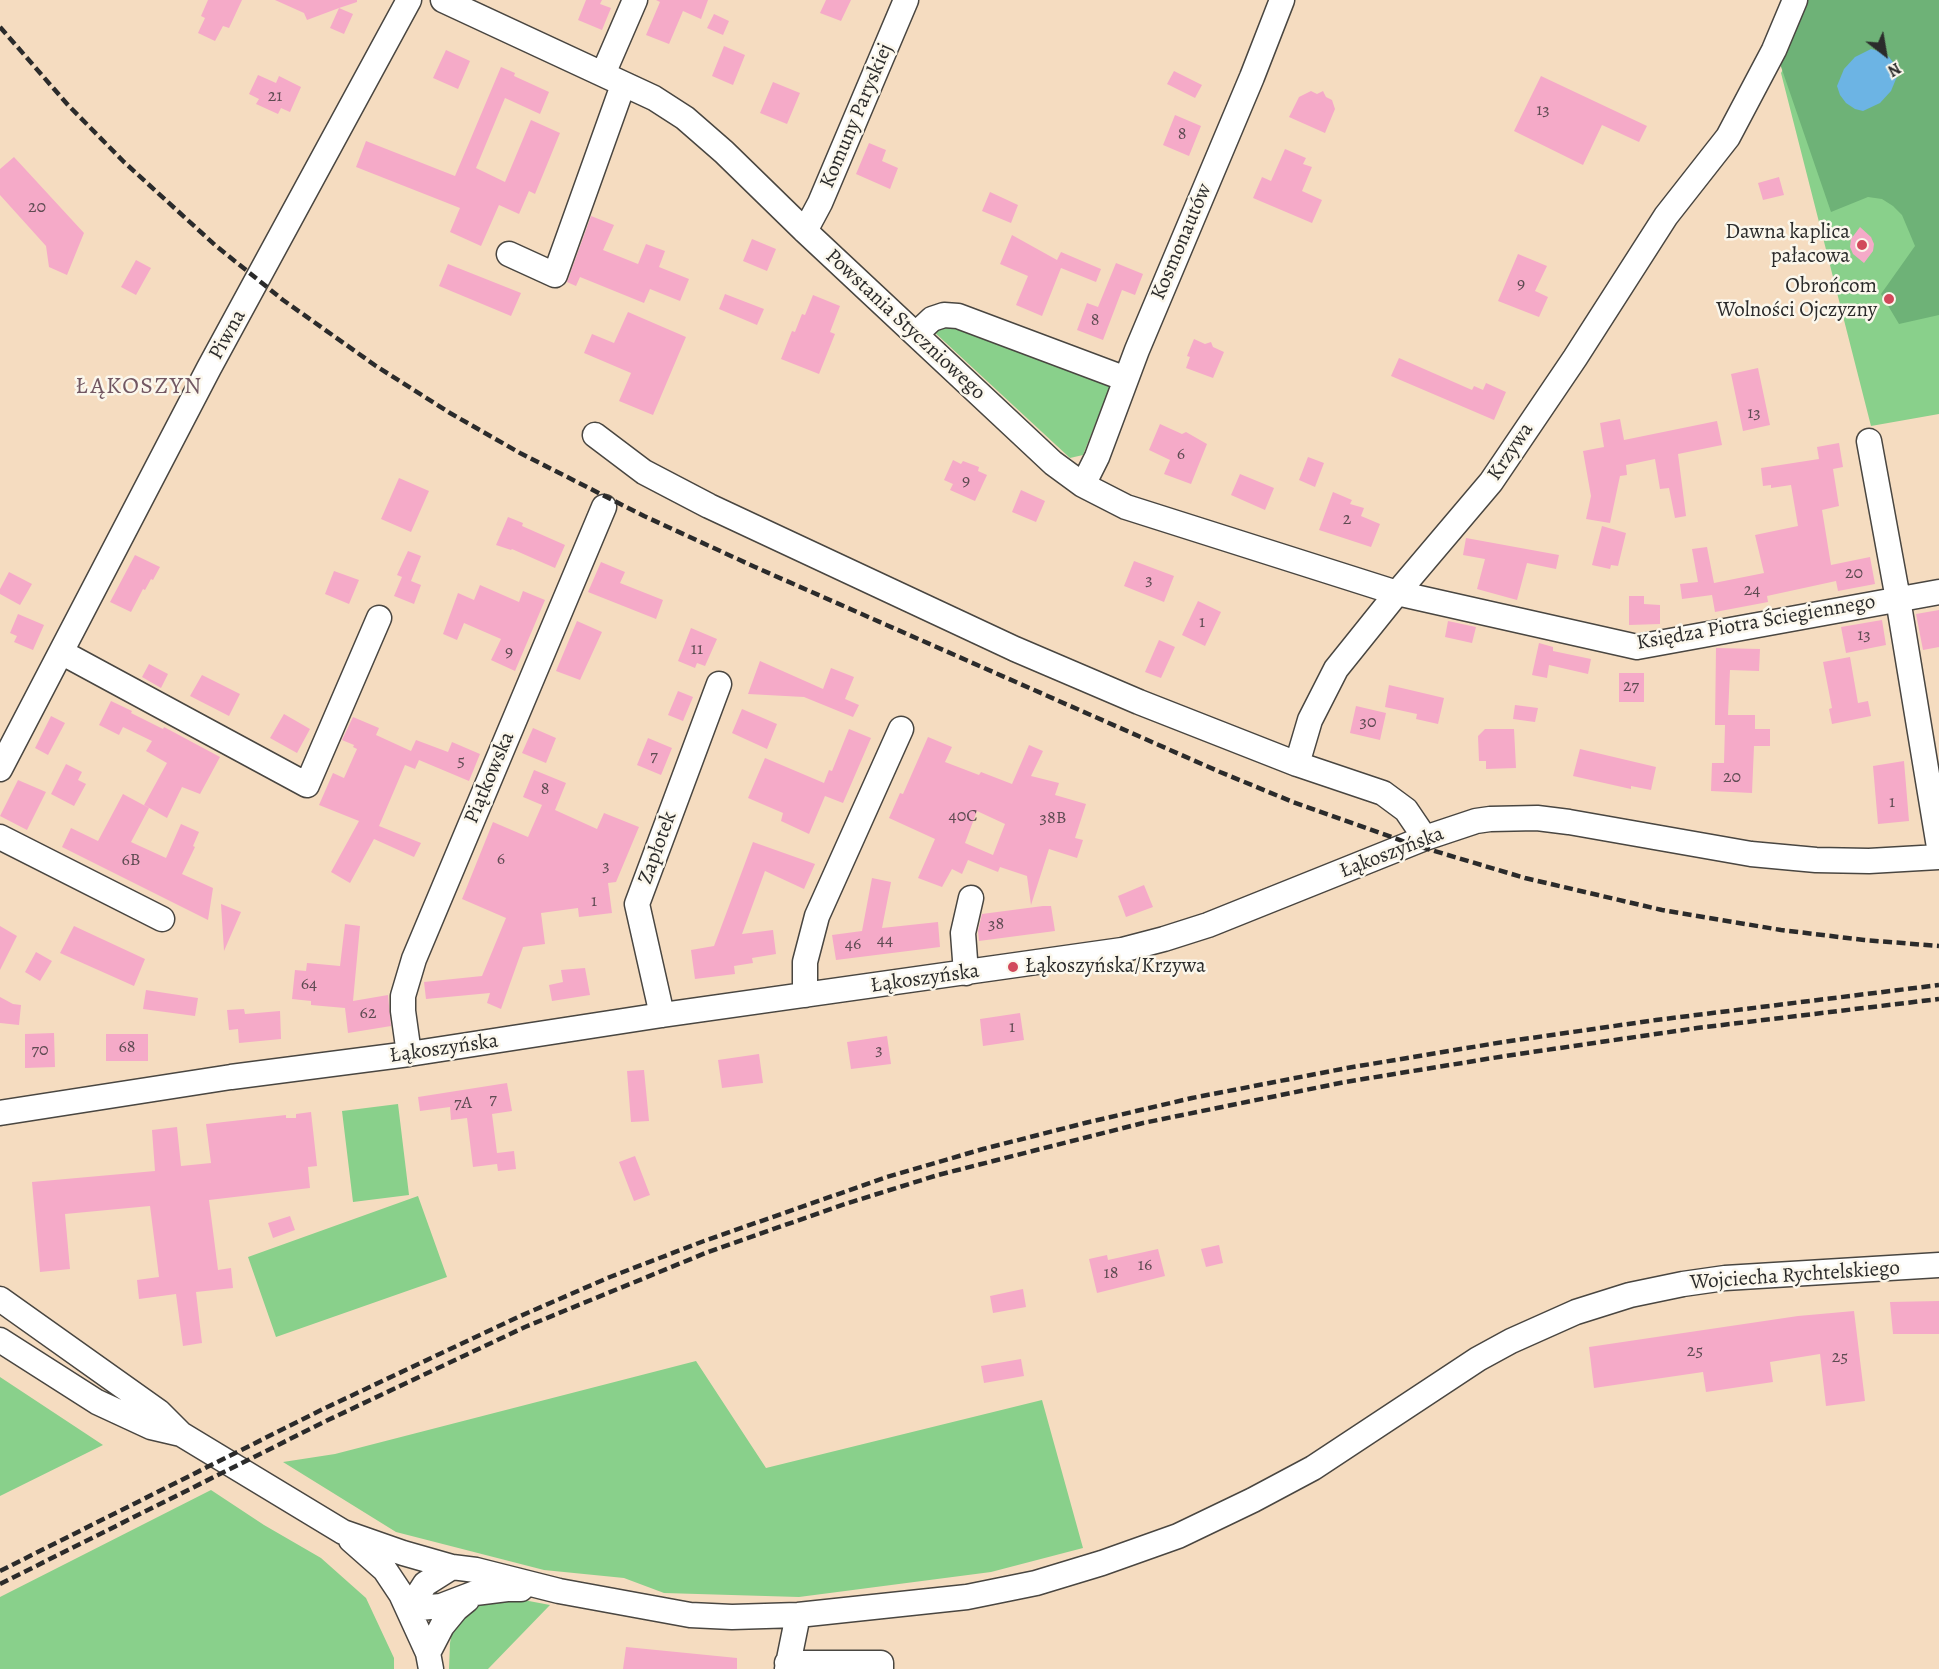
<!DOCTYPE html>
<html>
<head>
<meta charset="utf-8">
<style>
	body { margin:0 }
	#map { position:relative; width:1939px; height:1669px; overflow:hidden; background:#f5dcc0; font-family:Alegreya,serif }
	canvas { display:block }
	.north { position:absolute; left:1855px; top:24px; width:60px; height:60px; -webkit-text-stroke:4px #fbf7ec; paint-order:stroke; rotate:149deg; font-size:16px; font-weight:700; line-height:24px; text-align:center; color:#2b2b2b }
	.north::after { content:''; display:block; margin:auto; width:21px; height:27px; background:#2b2b2b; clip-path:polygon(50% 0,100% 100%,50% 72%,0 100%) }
</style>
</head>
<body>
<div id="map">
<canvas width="1939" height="1669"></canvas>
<div class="north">N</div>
</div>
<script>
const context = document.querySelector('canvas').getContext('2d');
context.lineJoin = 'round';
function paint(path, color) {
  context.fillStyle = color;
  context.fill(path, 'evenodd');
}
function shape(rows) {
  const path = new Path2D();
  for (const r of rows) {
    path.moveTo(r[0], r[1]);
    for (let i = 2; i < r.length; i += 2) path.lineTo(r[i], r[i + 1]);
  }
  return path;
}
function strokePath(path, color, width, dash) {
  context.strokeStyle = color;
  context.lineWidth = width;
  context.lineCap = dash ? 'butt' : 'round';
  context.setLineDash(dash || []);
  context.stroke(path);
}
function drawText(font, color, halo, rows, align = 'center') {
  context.font = font + ' Alegreya,serif';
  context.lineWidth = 5;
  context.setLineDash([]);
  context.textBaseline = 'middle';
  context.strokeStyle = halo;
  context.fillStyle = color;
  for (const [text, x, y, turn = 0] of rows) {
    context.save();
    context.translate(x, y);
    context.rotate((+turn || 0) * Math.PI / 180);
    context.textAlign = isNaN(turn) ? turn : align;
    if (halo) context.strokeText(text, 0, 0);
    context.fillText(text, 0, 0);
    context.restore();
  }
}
paint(shape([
	[1820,0,1939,0,1939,414,1871,426,1781,73],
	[942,323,1111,384,1083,455,1070,458,932,330],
	[398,1104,409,1195,353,1202,342,1111],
	[418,1196,447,1277,276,1337,248,1257],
	[696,1361,766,1468,1042,1400,1083,1548,991,1572,799,1597,664,1593,624,1578,544,1570,396,1532,283,1462,335,1454],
	[0,1377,103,1445,0,1496],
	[211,1490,264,1525,321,1558,366,1598,394,1658,394,1669,0,1669,0,1597],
	[513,1598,550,1605,488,1669,449,1669,450,1643,452,1633,467,1612,488,1601]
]), '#89d08b');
paint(shape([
	[1803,0,1939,0,1939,315,1899,324,1881,294,1915,246,1902,215,1893,206,1882,199,1868,197,1831,212,1778,58]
]), '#6eb277');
paint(shape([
	[1871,49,1882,52,1889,57,1895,65,1898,74,1891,91,1880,103,1863,111,1855,109,1846,103,1840,95,1837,86,1844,69,1855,57]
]), '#6cb4e4');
paint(shape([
	[208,0,242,0,229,28,223,26,215,41,198,33,205,18,201,16],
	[275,0,357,0,357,2,339,8,353,14,344,34,330,28,339,8,307,20,304,13],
	[586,0,602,0,600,4,611,8,602,30,578,20],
	[656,0,708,0,701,19,683,11,669,44,646,35,660,2],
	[826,0,851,0,841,21,820,13],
	[714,14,729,21,723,35,707,28],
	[724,46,745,55,733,85,712,76],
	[446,50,470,61,458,89,433,78],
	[501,67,515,73,514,76,549,92,540,114,505,98,476,168,505,182,531,120,560,133,535,194,529,191,519,214,499,205,481,246,450,232,460,208,356,167,366,141,455,176],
	[1174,71,1202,85,1195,98,1167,84],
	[258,75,276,83,279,76,301,87,290,112,281,108,278,114,256,104,259,99,249,94],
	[1541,76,1647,126,1639,142,1602,125,1583,165,1514,131],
	[773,82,800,93,787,124,760,113],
	[1311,91,1317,94,1323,91,1326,97,1332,100,1335,109,1325,133,1289,117,1299,97],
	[1175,115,1201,126,1189,156,1163,145],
	[869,143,886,150,882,161,898,168,890,189,856,174],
	[1285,149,1306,158,1303,164,1312,167,1302,191,1322,200,1312,223,1253,198,1262,177,1271,181],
	[14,157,84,233,67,275,49,267,46,246,0,195,0,169],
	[1779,177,1784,195,1763,200,1758,183],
	[990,192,1018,205,1011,223,982,211],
	[591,216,614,225,603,250,638,264,646,244,665,251,659,267,689,279,680,301,650,289,644,303,580,277,576,286,567,282],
	[1860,227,1871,237,1874,244,1873,251,1864,263,1853,254,1850,247,1851,239],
	[1012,235,1057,260,1061,252,1101,269,1096,282,1061,268,1042,316,1016,305,1028,276,1000,264],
	[752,239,776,249,767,271,743,261],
	[1518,254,1547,266,1535,291,1548,297,1539,317,1498,301],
	[136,260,151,268,136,295,121,287],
	[1116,263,1143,274,1135,295,1122,290,1103,340,1077,330,1087,303,1098,307],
	[448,264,521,293,511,316,439,286],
	[725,294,764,309,757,325,719,309],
	[813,295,840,306,830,332,835,334,819,374,781,359,792,331,795,332,802,314,805,315],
	[628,312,686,337,653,415,619,401,631,373,584,353,592,334,614,343],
	[1194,339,1205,344,1211,342,1213,347,1224,352,1213,378,1186,368,1190,357,1187,356],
	[1399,358,1472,390,1474,386,1483,390,1486,383,1506,392,1494,420,1391,376],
	[1758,368,1770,425,1743,431,1731,374],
	[1620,419,1624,440,1717,421,1722,445,1678,454,1686,516,1675,518,1669,488,1660,489,1655,459,1626,465,1627,475,1620,476,1610,523,1586,519,1591,496,1583,451,1604,447,1600,423],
	[1160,424,1182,434,1186,432,1207,444,1191,484,1164,474,1170,460,1149,450],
	[1839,443,1843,467,1833,469,1839,506,1822,510,1831,565,1870,557,1875,584,1838,591,1836,581,1767,596,1768,602,1715,612,1712,595,1682,599,1680,584,1698,582,1692,549,1707,547,1714,583,1764,573,1755,535,1798,526,1791,485,1771,488,1771,485,1763,486,1761,468,1819,459,1817,447],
	[1308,457,1324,463,1315,487,1299,480],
	[953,460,961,464,963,461,979,467,978,471,987,475,975,501,950,490,953,484,944,480],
	[1240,474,1274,488,1265,510,1231,495],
	[399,478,429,491,411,532,381,519],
	[1021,490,1045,501,1036,522,1012,512],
	[1333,492,1352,500,1350,504,1364,508,1361,516,1380,524,1371,547,1319,530],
	[508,517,523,523,522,526,565,545,555,568,512,549,511,550,496,545],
	[1602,526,1626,533,1618,566,1611,565,1610,569,1592,565],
	[1466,538,1559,555,1556,569,1527,563,1517,600,1477,589,1485,559,1463,555],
	[408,551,421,556,411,581,421,585,414,604,394,596,402,577,397,575],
	[135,555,160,567,153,580,151,579,145,590,143,589,131,612,110,602],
	[1134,561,1174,576,1164,602,1124,586],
	[601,562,625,572,620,583,663,600,656,619,588,592],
	[334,571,359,580,349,604,325,594],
	[9,572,32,584,20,605,0,594,0,589],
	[480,585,519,602,523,591,545,600,515,671,491,660,501,639,464,623,457,640,443,634,458,593,474,600],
	[1629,596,1644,596,1644,604,1660,605,1660,624,1629,625],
	[1198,601,1221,612,1205,646,1182,635],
	[1939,610,1939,647,1923,650,1916,614],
	[18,614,44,625,33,650,14,642,17,636,10,633],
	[1882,620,1886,645,1846,653,1841,627],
	[577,621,602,632,580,680,556,671],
	[1448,621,1476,627,1472,643,1445,637],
	[691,628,717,639,705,666,697,663,695,668,678,661],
	[1159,640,1175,647,1161,678,1145,672],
	[1539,643,1553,647,1553,651,1591,659,1588,674,1549,665,1547,678,1532,675],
	[1716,648,1760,649,1759,671,1730,670,1728,715,1755,715,1755,729,1770,729,1770,746,1754,746,1752,793,1711,791,1712,763,1724,763,1725,725,1715,725],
	[1850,657,1858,703,1868,701,1871,716,1832,724,1829,709,1832,708,1823,662],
	[760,661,823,689,831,668,854,677,845,699,859,705,853,717,804,697,748,694],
	[149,664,168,674,161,688,142,677],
	[1619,673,1644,673,1644,702,1619,702],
	[202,675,240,694,229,716,190,696],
	[1389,685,1444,698,1438,724,1416,719,1417,714,1385,707],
	[678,691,693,697,683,721,668,715],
	[111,701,132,711,131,713,163,729,164,727,220,757,200,794,182,787,167,818,144,805,167,763,146,751,152,741,123,727,119,735,99,725],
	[1515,705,1538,708,1535,722,1513,719],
	[1356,706,1386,713,1380,740,1350,733],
	[742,709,777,724,767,749,732,733],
	[284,714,310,729,297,753,270,738],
	[51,716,65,723,48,755,35,748],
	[353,717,379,728,376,735,411,751,416,740,448,752,452,742,480,754,469,781,419,760,415,769,405,765,379,826,421,843,414,857,374,839,350,883,331,872,359,821,319,805,333,773,344,778,357,749,353,747,354,745,342,740],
	[533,728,556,738,546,763,522,753],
	[849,729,871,738,843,803,825,796,809,834,781,821,783,813,748,798,765,758,824,783,829,770,832,771],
	[1485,729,1514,729,1516,768,1486,769,1486,761,1479,761,1478,736],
	[928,737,952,747,945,762,979,775,981,772,1012,784,1029,745,1043,751,1031,776,1059,783,1055,795,1086,804,1075,838,1083,840,1077,858,1049,849,1031,905,1027,876,1000,867,998,872,968,860,962,874,952,869,942,887,918,878,935,839,889,818,900,793,903,794],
	[977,811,1005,824,993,855,965,843],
	[648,738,672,748,661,775,637,765],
	[1580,749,1656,767,1651,790,1631,786,1631,789,1573,776],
	[1904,761,1909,821,1878,824,1873,766],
	[66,764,82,772,78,780,86,784,74,806,51,794],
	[534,770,566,783,555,810,597,829,604,813,639,827,616,882,608,883,612,913,579,917,578,908,541,913,545,944,523,947,501,1009,487,1003,490,993,426,999,424,982,482,976,506,918,462,899,493,822,528,837,542,805,523,797],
	[18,780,46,792,27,830,0,816],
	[123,794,149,808,131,842,166,858,181,824,199,832,193,846,195,847,182,874,213,888,208,920,62,847,71,828,98,841],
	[753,842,815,864,804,889,765,871,742,934,773,930,776,954,752,958,753,963,734,966,735,974,695,979,691,950,714,946],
	[872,878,891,882,882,928,938,922,940,947,836,960,832,935,862,931],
	[1144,885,1153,907,1126,917,1118,896],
	[221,904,241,912,224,951],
	[1043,906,1051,906,1055,931,979,941,978,931,982,914],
	[345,924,360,926,353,1001,388,995,391,1026,348,1033,345,1008,311,1005,311,1001,292,999,295,970,306,971,307,963,340,966],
	[0,926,17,936,0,970],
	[74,926,145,959,134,986,60,953],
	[36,952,52,961,40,981,25,972],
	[585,968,590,995,552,1001,549,985,563,982,561,970],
	[146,990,198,998,195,1016,143,1009],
	[0,997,13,1004,21,1005,19,1025,0,1023],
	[244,1009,245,1014,280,1011,281,1039,239,1043,238,1029,229,1030,227,1010],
	[1020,1013,1024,1040,983,1046,980,1019],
	[54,1033,55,1067,25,1068,25,1034],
	[106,1034,148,1034,148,1061,106,1061],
	[887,1036,891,1064,851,1069,847,1042],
	[759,1054,763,1083,722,1088,718,1060],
	[644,1070,649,1121,631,1122,627,1071],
	[507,1083,512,1111,492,1114,497,1153,514,1151,516,1169,498,1171,497,1164,473,1167,467,1118,451,1120,450,1107,420,1111,418,1097],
	[311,1112,317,1166,308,1167,310,1188,209,1200,218,1270,231,1268,233,1288,196,1292,202,1343,183,1346,176,1294,139,1299,137,1280,159,1277,150,1206,65,1214,70,1269,40,1272,32,1182,155,1171,152,1130,177,1127,181,1166,211,1163,206,1124,286,1115,286,1118,296,1118,296,1114],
	[635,1156,650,1195,634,1201,619,1162],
	[290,1216,295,1230,273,1238,268,1223],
	[1219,1245,1223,1263,1206,1267,1201,1249],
	[1158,1249,1165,1276,1097,1293,1089,1259,1107,1255,1108,1260],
	[1023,1289,1026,1307,993,1313,990,1296],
	[1939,1301,1939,1334,1893,1334,1890,1302],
	[1854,1311,1865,1401,1826,1406,1820,1354,1770,1362,1773,1382,1706,1392,1703,1372,1594,1388,1589,1347,1798,1316],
	[1021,1359,1024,1376,984,1383,981,1366],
	[626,1647,737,1658,737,1669,623,1669]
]), '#f5aac8');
const minor = shape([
	[443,0,654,98,685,118,724,152,805,231,1053,463,1083,485,1126,507,1397,593,1637,647,1939,592],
	[603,74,635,0],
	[805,231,820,203,906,0],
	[509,254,555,275,623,85],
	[916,334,932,319,944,315,958,316,1126,379],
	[595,435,644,472,709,506,1015,649,1139,702,1297,764,1383,793,1406,810,1425,838],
	[1869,441,1898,599,1939,847],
	[1083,485,1097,457,1137,350,1252,77,1282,0],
	[61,652,307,785,379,618],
	[1297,764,1310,720,1336,669,1397,593,1491,482,1575,358,1666,216,1728,137,1774,50,1795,0],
	[0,769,209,368,409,0],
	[0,837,162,919],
	[966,973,963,933,971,898],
	[805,995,805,962,817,916,901,729],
	[662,1015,637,904,719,684],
	[409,1054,403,1011,403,996,414,959,604,507],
	[0,1113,231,1077,409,1054,662,1015,1122,950,1164,939,1208,925,1425,838,1476,821,1490,819,1537,818,1569,822,1751,854,1816,860,1869,861,1939,857],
	[0,1299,159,1412,181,1434,343,1532,403,1553,452,1567,476,1570,559,1591,690,1615,732,1617,798,1615,967,1597,1036,1583,1102,1563,1178,1536,1253,1500,1313,1468,1478,1359,1511,1341,1576,1312,1630,1295,1683,1284,1725,1278,1939,1265],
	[0,1340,97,1402,151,1427,181,1434],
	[351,1540,385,1570,401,1594,428,1653,431,1669],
	[409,1609,441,1606,475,1593,507,1589,521,1589],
	[409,1609,425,1584,452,1567],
	[428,1653,442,1626,456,1609,467,1600],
	[787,1663,881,1663,881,1669],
	[787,1669,798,1615]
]);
strokePath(minor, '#494641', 27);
strokePath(minor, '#fff', 24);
strokePath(shape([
	[0,27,68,105,124,162,215,245,283,300,376,366,450,413,520,453,644,516,755,567,1220,772,1293,802,1411,844,1525,878,1662,910,1781,930,1864,940,1939,946],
	[0,1571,321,1410,518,1317,610,1277,704,1241,887,1177,983,1149,1085,1123,1192,1098,1347,1068,1503,1042,1656,1020,1939,985],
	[0,1584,328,1420,525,1327,708,1252,845,1204,938,1175,1143,1123,1345,1082,1505,1056,1697,1028,1939,999]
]), '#2b2b2b', 4.5, [9, 4.5]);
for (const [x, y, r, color] of [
	[1862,245,6,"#d1495b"],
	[1889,299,6,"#d1495b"],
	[1013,967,6,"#d1495b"]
]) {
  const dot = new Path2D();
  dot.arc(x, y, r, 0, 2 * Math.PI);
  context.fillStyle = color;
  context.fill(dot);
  strokePath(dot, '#fbf7ec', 2);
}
drawText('18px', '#5e4b52', null, [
	["21",275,97],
	["13",1543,111],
	["8",1182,135],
	["20",37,208],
	["9",1521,285],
	["8",1095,321],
	["13",1754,414],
	["6",1181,455],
	["9",966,482],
	["2",1347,520],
	["20",1854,574],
	["3",1149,581],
	["24",1752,591],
	["1",1202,623],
	["13",1864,636],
	["11",697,650],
	["9",509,653],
	["27",1631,687],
	["30",1368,723],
	["7",654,757],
	["5",461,762],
	["20",1732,778],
	["8",545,790],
	["1",1892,803],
	["40C",963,817],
	["38B",1053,819],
	["6",501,860],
	["6B",131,861],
	["3",606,867],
	["1",594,902],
	["38",996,925],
	["44",885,941],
	["46",853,945],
	["64",309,985],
	["62",368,1014],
	["1",1012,1028],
	["68",127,1048],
	["70",40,1051],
	["3",879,1051],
	["7",493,1100],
	["7A",463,1104],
	["16",1145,1266],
	["18",1111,1274],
	["25",1695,1352],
	["25",1840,1358]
]);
drawText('21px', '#2b2b2b', '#fbf7ec', [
	["Komuny Paryskiej",857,116,-67],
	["Kosmonautów",1182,242,-67],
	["Powstania Styczniowego",905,325,43],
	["Piwna",228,335,-61],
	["Krzywa",1511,452,-56],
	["Księdza Piotra Ściegiennego",1756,623,-10],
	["Piątkowska",490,778,-67],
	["Zapłotek",658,848,-70],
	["Łąkoszyńska",1392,853,-21],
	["Łąkoszyńska",925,979,-8],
	["Łąkoszyńska",444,1049,-8],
	["Wojciecha Rychtelskiego",1795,1276,-4]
]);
drawText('21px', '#2b2b2b', '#fbf7ec', [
	["Dawna kaplica",1850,233],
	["pałacowa",1850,257],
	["Obrońcom",1877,287],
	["Wolności Ojczyzny",1877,311],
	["Łąkoszyńska/Krzywa",1025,967,"left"]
], 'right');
context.letterSpacing = '1.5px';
drawText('24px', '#725762', '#fbf7ec', [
	["ŁĄKOSZYN",139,387]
]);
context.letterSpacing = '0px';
</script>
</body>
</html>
